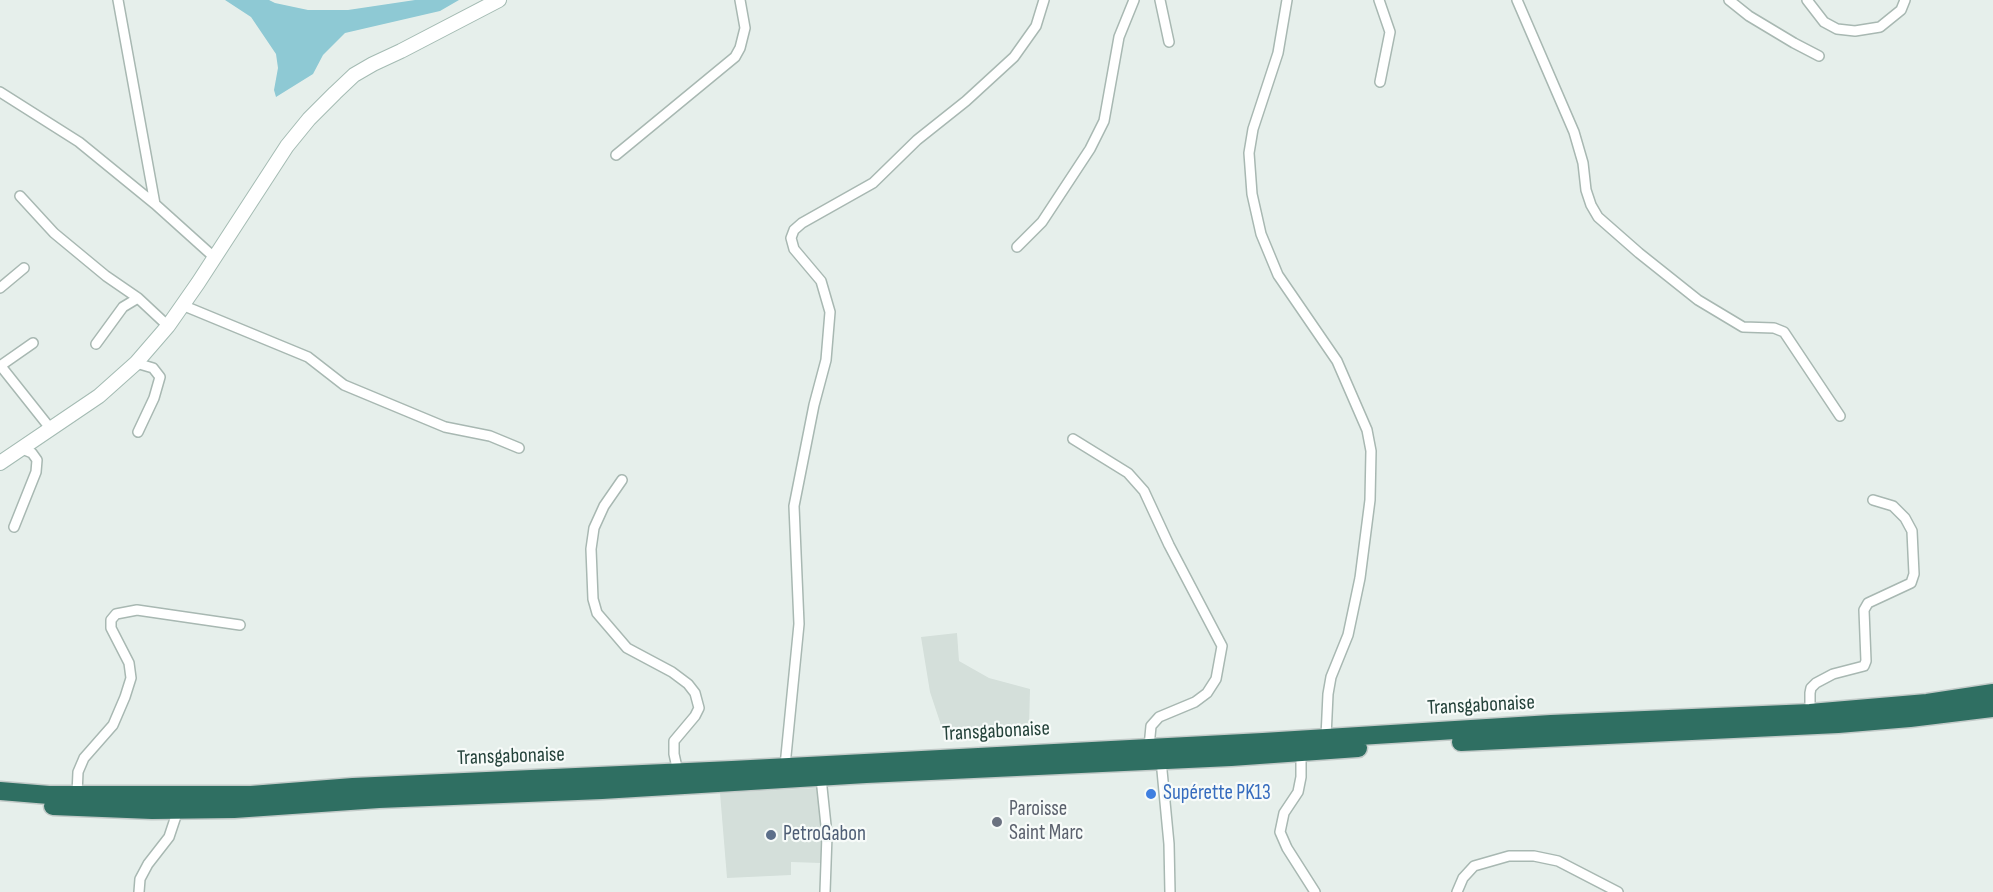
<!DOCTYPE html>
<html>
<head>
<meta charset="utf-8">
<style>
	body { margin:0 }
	canvas { display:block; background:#e6efeb }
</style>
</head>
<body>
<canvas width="1993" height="892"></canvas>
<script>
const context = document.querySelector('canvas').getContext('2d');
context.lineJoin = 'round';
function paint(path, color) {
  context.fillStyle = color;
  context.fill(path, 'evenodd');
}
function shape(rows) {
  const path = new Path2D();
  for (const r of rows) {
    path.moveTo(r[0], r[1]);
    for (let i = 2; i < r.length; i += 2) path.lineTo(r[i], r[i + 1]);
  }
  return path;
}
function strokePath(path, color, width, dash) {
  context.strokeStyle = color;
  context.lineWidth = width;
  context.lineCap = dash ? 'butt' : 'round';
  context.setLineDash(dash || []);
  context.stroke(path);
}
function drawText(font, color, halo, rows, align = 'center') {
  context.font = font + ' "Sofia Sans Condensed",sans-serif';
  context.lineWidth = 4.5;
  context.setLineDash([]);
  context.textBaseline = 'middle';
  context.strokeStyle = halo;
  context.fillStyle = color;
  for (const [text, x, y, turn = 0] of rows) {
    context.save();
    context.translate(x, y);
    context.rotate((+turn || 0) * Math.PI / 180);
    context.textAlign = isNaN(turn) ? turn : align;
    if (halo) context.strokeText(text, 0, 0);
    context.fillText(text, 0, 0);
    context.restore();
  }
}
paint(shape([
	[957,633,959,661,989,678,1030,689,1029,728,944,734,930,692,921,637],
	[817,788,821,816,821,863,791,862,791,875,727,878,720,793]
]), '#d4dfda');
paint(shape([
	[225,0,269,0,275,3,308,10,348,10,415,0,459,0,440,11,345,33,323,55,313,74,276,97,274,90,278,68,276,54,251,17]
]), '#8ec9d4');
const street = shape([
	[118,0,155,204],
	[1160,0,1169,42],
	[1287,0,1278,53,1253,129,1249,153,1252,194,1261,234,1278,275,1337,361,1367,430,1371,451,1370,500,1360,578,1348,635,1331,677,1328,694,1326,737],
	[1379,0,1390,32,1380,82],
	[1517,0,1574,132,1583,163,1586,190,1591,205,1598,217,1639,253,1698,300,1743,327,1774,328,1784,332,1840,416],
	[1729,0,1749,16,1794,43,1819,56],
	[1807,0,1824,22,1837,29,1855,31,1880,27,1901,10,1905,0],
	[0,92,79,142,155,204,215,258],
	[616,155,735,57,740,48,745,28,740,0],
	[20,196,54,233,106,276,138,298,168,326],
	[1017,247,1042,222,1090,149,1104,121,1119,37,1134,0],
	[0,288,24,268],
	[182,305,308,357,344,385,445,427,490,436,519,448],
	[96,344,123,307,138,298],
	[136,363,153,368,160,377,154,398,138,432],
	[0,365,50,428],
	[0,366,33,343],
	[1073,439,1128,473,1144,491,1169,545,1222,646,1216,679,1207,693,1195,702,1159,717,1151,726,1149,747],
	[622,480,604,506,594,528,591,549,593,599,597,613,627,648,672,672,688,684,695,693,699,708,695,716,674,741,674,754,678,772],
	[14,527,36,472,37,460,32,453,20,448],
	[1810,713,1810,693,1811,688,1816,683,1833,674,1864,666,1866,661,1864,610,1868,603,1911,583,1914,574,1912,531,1905,518,1893,506,1873,500],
	[1301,752,1301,777,1298,792,1284,813,1280,832,1287,848,1315,892],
	[1161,760,1169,844,1170,892],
	[785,766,799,624,794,506,814,405,826,360,830,312,821,281,794,249,791,238,794,230,802,223,873,183,917,140,966,101,1014,57,1036,26,1044,0],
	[821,778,827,835,825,892],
	[77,794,78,772,84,758,113,725,125,697,131,678,129,663,111,628,111,620,116,614,137,610,240,625],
	[139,892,140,879,148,864,169,837,178,810],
	[1457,892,1463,878,1474,866,1509,856,1534,856,1558,861,1618,892]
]);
const secondary = shape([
	[0,463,99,396,136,363,168,326,198,283,287,146,309,119,335,93,354,75,373,64,401,51,499,0]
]);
const highway = shape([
	[1461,742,1838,724,1910,718,1993,708],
	[0,791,49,795,251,795,353,787,732,770,1263,742,1551,724,1810,713,1927,703,1993,693],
	[53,806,152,810,234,809,379,799,602,790,866,774,1231,757,1358,748]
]);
strokePath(street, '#a8b8b2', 12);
strokePath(secondary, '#a4bbb3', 16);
strokePath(highway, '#c2cac8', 21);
strokePath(street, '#fff', 9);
strokePath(secondary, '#fff', 14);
strokePath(highway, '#2f6f62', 18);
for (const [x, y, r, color] of [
	[1151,794,6,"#3f7fe0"],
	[997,822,6,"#6b7280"],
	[771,835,6,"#5c6f8a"]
]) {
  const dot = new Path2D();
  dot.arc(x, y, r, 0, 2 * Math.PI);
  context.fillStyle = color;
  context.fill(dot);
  strokePath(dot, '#f7fbf9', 2);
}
drawText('21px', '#24423a', '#f7fbf9', [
	["Transgabonaise",1481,706,-3],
	["Transgabonaise",996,732,-3],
	["Transgabonaise",511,757,-2]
]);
drawText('21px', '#366cbe', '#f7fbf9', [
	["Supérette PK13",1163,794]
], 'left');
drawText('21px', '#5b616d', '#f7fbf9', [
	["Paroisse",1009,810],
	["Saint Marc",1009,834]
], 'left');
drawText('21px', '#4e5e75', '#f7fbf9', [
	["PetroGabon",783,835]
], 'left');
</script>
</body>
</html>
